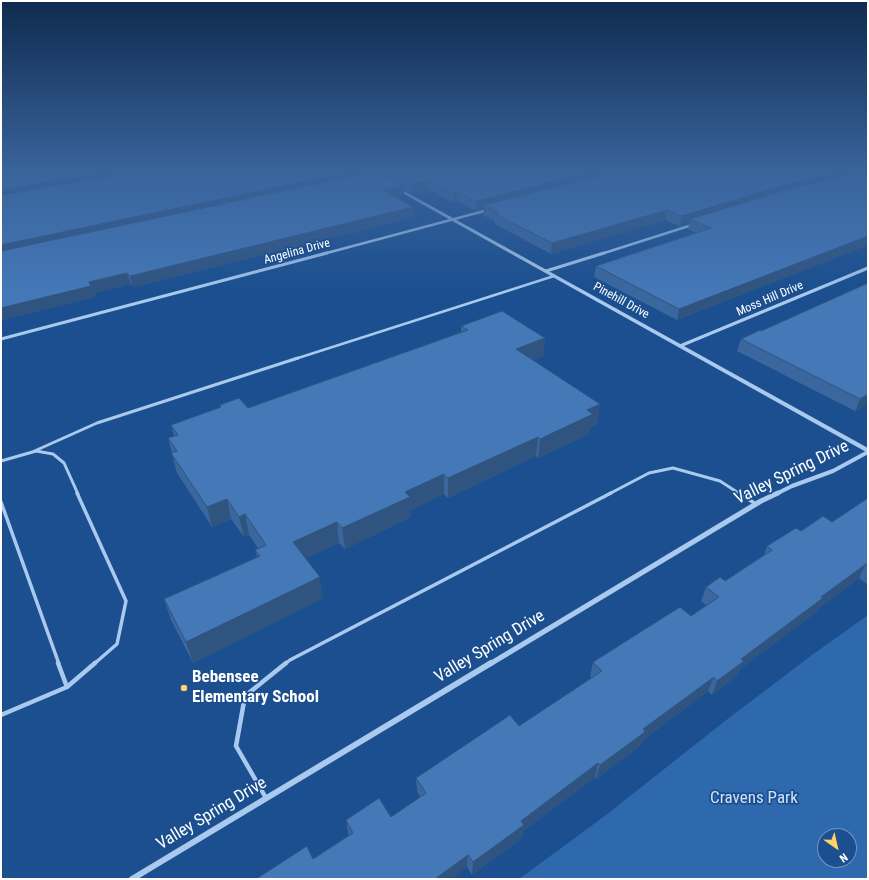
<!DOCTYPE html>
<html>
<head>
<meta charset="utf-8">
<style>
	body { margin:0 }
	#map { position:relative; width:869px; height:880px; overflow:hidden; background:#1b4f8f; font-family:"Roboto Condensed",sans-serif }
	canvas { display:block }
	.frame { position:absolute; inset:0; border:2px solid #fff; pointer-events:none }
	.north { position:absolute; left:817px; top:828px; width:40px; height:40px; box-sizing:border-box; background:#1b4f8f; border:1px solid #7695bc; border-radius:50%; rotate:146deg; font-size:11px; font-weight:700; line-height:16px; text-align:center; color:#fff }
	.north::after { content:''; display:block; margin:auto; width:14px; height:18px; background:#ffd166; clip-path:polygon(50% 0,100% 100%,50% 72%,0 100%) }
</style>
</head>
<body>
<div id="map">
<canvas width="869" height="880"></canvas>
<div class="frame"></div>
<div class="north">N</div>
</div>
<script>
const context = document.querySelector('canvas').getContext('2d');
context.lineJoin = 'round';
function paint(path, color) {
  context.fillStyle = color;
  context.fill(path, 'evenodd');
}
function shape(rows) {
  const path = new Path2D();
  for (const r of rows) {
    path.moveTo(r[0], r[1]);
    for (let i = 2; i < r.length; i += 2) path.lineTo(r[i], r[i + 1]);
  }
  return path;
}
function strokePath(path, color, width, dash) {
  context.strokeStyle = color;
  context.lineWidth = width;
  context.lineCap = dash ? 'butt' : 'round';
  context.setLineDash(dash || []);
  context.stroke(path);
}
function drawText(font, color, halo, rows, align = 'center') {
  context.font = font + ' "Roboto Condensed",sans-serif';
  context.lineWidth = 3.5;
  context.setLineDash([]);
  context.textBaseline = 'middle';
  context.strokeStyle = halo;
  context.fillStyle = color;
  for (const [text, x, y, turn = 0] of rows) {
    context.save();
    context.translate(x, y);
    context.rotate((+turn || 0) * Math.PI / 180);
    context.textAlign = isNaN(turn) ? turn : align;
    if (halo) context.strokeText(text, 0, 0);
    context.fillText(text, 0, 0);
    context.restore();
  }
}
paint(shape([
	[868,615,868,879,519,879,606,815,725,721,812,655],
	[825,836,849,836,849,860,825,860]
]), '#2e69ad');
strokePath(shape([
	[295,359,554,276]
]), '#a9c9ee', 2.5);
strokePath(shape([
	[30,453,97,423,298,358],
	[1,461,36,451,53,454,64,463,78,494],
	[609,494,649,473,673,468,720,481,740,494]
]), '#a9c9ee', 3);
strokePath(shape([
	[77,493,126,601,117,644,94,664],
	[738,493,756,504],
	[1,502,59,664],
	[285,664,290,660,611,493]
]), '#a9c9ee', 3.5);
strokePath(shape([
	[58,663,67,687],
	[1,715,67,687,95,663],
	[266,798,236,746,245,696,286,663]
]), '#a9c9ee', 4.5);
strokePath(shape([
	[323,254,488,210],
	[601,254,692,225]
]), '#a9c9ee', 2.5);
strokePath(shape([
	[546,271,604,253],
	[1,339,327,253],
	[680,346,868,268]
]), '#a9c9ee', 3);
strokePath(shape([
	[776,494,792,486,833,471,868,452]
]), '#a9c9ee', 4);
strokePath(shape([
	[490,664,761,501,778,493]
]), '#a9c9ee', 5);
strokePath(shape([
	[132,879,491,663]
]), '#a9c9ee', 6);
paint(shape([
	[395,187,397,187,868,448,868,453,395,189,395,187]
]), '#a9c9ee');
paint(shape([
	[1,170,868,170,868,245,677,320,594,277,596,266,696,233,688,229,689,223,680,226,665,220,551,254,495,224,495,221,483,215,484,209,476,211,457,201,453,202,428,189,411,193,404,189,404,195,396,197,413,207,413,217,133,287,131,284,94,293,95,297,1,320],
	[868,283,868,403,855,411,737,351,741,339,761,331],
	[461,326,545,338,543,356,533,360,600,404,597,424,591,427,589,434,538,458,536,456,448,498,444,494,411,510,411,517,345,549,339,543,306,558,323,598,193,663,171,620,164,599,257,557,255,550,258,548,249,535,244,537,231,519,212,527,177,473,168,438,174,436,171,425,220,408,220,405,248,408,461,332],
	[868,498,868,585,859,578,819,608,816,612,740,669,738,675,712,695,708,691,643,740,641,745,596,779,595,777,523,831,522,838,472,875,467,867,313,859,349,835,348,833,346,820,391,817,420,797,417,791,416,778,519,726,592,678,590,677,593,662,691,616,706,605,701,601,706,587,725,581,764,555,767,546,801,531,832,522]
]), '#3a679d');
paint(shape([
	[114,170,166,170,1,200,1,190],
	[358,170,370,170,370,176,1,257,1,245],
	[377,170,385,170,385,173,378,175],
	[599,170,633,170,484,205,484,209,476,211,477,201],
	[847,170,868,170,868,172,690,219,689,223,680,226,682,216,787,184],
	[428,180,428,189,411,193,411,184],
	[404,186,404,195,384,200,383,190],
	[457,192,457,201,453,202,453,193],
	[413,207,413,217,133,287,130,276],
	[667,210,665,220,551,254,552,243],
	[868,236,868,245,677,320,679,309],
	[127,273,131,284,94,293,95,297,1,320,1,308,89,282],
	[545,338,543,356,515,367,516,349],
	[868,394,868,403,855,411,860,399],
	[600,404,597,424,591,427,589,434,538,458,540,439,587,410],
	[538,437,536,456,448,498,448,478],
	[444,474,444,494,411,510,411,517,345,549,342,528,405,492],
	[227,499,231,519,212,527,207,507],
	[245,514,249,535,244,537,239,517],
	[337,522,339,543,297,562,293,542],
	[866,564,859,578,819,608,816,612,740,669,738,675,712,695,717,681,741,659,821,597],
	[320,577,323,598,193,663,186,642],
	[714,677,708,691,643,740,641,745,596,779,600,765,643,729],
	[598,763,595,777,523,831,522,838,472,875,473,862,521,821],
	[468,855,467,867,452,879,435,879]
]), '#305480');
const building = shape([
	[1,170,114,170,1,190,1,170],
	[144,170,358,170,1,245,1,195,144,170],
	[385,170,599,170,477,201,457,192,453,193,428,180,411,184,385,170],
	[621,170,847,170,787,184,682,216,667,210,552,243,495,214,499,213,484,205,621,170],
	[868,170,868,236,679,309,596,266,711,228,690,219,789,189,868,170],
	[377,171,404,186,383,190,413,207,130,276,127,273,89,282,91,286,1,308,1,251,377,171],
	[868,283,868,394,860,399,741,339,760,330,761,331,868,283],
	[502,311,545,338,516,349,600,404,587,410,593,414,540,439,538,437,448,478,444,474,405,492,410,497,342,528,337,522,293,542,320,577,186,642,164,599,260,556,255,550,266,545,245,514,239,517,227,499,207,507,171,453,177,451,168,438,178,435,171,425,221,407,220,405,239,398,248,408,468,330,461,326,502,311],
	[868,498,868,566,866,564,821,597,823,598,741,659,744,661,717,681,714,677,643,729,645,732,600,765,598,763,521,821,524,825,473,862,468,855,435,879,256,879,307,846,313,859,353,833,346,820,379,798,391,817,426,793,416,778,510,715,519,726,602,671,593,662,680,607,691,616,719,597,706,587,720,577,725,581,772,550,767,546,796,528,801,531,823,516,832,522,868,498]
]);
paint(building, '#4478b7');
strokePath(building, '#305480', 1);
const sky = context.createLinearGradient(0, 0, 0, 293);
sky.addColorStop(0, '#0f2b4f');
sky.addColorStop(0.58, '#39639b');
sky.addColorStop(1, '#39639b00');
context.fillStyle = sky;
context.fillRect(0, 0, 869, 293);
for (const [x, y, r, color] of [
	[184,688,4,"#ffd166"]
]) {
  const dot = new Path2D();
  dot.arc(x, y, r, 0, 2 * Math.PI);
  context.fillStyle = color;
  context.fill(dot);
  strokePath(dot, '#1b4f8f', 1.5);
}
drawText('12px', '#fff', '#1b4f8f', [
	["Angelina Drive",297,252,-15],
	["Moss Hill Drive",770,299,-23],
	["Pinehill Drive",621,301,29]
]);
drawText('17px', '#fff', '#1b4f8f', [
	["Valley Spring Drive",792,473,-26],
	["Valley Spring Drive",490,647,-31],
	["Valley Spring Drive",212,814,-31]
]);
drawText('bold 17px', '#fff', '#1b4f8f', [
	["Bebensee",192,678],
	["Elementary School",192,698]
], 'left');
drawText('17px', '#cfe3fa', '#1b4f8f', [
	["Cravens Park",754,799]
]);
</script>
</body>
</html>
